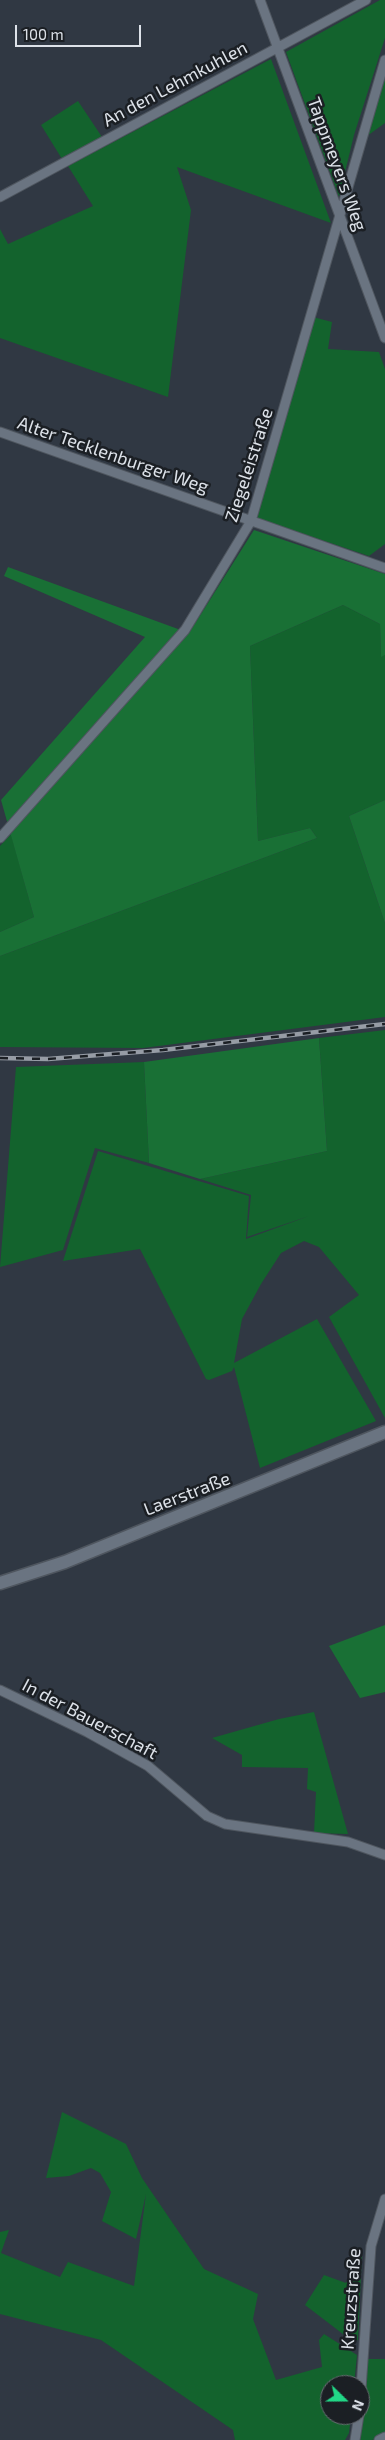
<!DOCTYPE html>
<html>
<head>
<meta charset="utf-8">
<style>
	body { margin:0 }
	#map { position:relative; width:385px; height:2440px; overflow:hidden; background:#303843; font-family:"Exo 2",sans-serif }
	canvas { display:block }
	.north { position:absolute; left:320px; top:2375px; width:50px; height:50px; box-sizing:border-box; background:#1b1f24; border:1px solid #696d73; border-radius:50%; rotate:112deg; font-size:14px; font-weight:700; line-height:20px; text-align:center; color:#dde2e9 }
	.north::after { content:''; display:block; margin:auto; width:18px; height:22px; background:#21d887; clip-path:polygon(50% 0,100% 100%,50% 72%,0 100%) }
	.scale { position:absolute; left:15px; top:25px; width:126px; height:22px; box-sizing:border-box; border:2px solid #dde2e9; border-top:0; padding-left:6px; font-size:15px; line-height:18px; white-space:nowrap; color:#dde2e9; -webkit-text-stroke:4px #1b1f24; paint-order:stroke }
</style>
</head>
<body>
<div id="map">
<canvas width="385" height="2440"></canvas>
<div class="north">N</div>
<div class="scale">100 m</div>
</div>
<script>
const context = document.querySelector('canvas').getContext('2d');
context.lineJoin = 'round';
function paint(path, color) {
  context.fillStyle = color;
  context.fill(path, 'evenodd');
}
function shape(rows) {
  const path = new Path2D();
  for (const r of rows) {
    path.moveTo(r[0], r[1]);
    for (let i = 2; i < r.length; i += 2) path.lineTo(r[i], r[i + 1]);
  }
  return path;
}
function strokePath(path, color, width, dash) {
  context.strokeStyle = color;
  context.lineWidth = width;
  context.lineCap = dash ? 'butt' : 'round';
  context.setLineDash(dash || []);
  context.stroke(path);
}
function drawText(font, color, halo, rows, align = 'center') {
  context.font = font + ' "Exo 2",sans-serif';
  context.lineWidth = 5;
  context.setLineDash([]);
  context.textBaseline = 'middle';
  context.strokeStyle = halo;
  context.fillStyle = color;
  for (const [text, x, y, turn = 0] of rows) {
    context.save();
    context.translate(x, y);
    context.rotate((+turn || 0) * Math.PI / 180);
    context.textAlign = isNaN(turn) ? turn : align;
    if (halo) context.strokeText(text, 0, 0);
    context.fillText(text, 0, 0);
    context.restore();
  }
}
paint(shape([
	[380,0,385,0,385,38,354,135,339,197,286,52],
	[271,59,331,223,177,167,191,210,168,397,0,338,0,229,8,244,93,206,68,166],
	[385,67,385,123,363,139],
	[78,101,102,137,62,159,41,125],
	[313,317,332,322,328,349,379,352,385,369,385,544,369,556,256,518],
	[343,605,380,624,381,656,385,655,385,800,349,816,385,923,385,1017,143,1048,0,1047,0,956,317,838,310,828,258,841,250,646],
	[11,834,34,917,0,932,0,846],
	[385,1030,385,1418,329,1317,359,1295,319,1247,304,1241,281,1253,261,1284,242,1319,234,1363,317,1319,376,1421,260,1468,234,1367,232,1371,209,1380,206,1379,140,1249,63,1261,98,1151,249,1196,246,1239,309,1216,247,1237,251,1195,200,1179,327,1151,319,1038],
	[144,1062,149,1163,95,1148,63,1250,0,1267,16,1067],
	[314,1712,348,1834,314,1833,316,1792,307,1789,308,1768,242,1767,242,1755,212,1738,279,1719],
	[62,2112,126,2144,142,2178,204,2269,258,2294,253,2319,276,2380,322,2367,319,2340,324,2334,357,2355,354,2385,330,2385,330,2415,351,2415,349,2433,345,2440,235,2440,233,2430,101,2340,0,2314,0,2232,9,2230,1,2253,60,2277,68,2262,134,2286,146,2194,136,2239,102,2221,111,2192,100,2173,91,2168,69,2176,46,2178],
	[362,2253,358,2340,352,2341,305,2305,324,2275,346,2283],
	[368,2359,385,2359,385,2434,372,2440,360,2440]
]), '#13632d');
paint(shape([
	[254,530,385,574,385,655,381,657,380,624,343,605,250,646,258,841,310,828,317,838,0,956,0,932,34,917,1,800,145,637,4,576,8,567,189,633],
	[385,800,385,923,349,816],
	[319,1038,327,1151,200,1179,149,1163,144,1062],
	[385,1625,385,1692,360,1698,329,1646]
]), '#197035');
const street = shape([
	[260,0,385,338],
	[0,197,366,0],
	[0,432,385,568],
	[0,838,185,630,251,521,385,60],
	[0,1690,87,1732,148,1766,207,1816,225,1824,348,1842,385,1855],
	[360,2403,371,2246,385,2199],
	[355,2440,359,2415],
	[379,2440,385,2437]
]);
const secondary = shape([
	[0,1583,65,1562,385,1432]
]);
strokePath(street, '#4f565f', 11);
strokePath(secondary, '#4f565f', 15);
strokePath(street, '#6a7481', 9);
strokePath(secondary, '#6a7481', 12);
const rail = shape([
	[0,1058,48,1059,163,1050,385,1024]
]);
strokePath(rail, '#969ca5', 4.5);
strokePath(rail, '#1b1f24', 2.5, [8]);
drawText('18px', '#dde2e9', '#1b1f24', [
	["An den Lehmkuhlen",175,84,-28],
	["Tappmeyers Weg",337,164,70],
	["Alter Tecklenburger Weg",113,455,19],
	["Ziegeleistraße",249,465,-72],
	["Laerstraße",187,1494,-21],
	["In der Bauerschaft",90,1719,28],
	["Kreuzstraße",351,2299,-86]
]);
</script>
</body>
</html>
